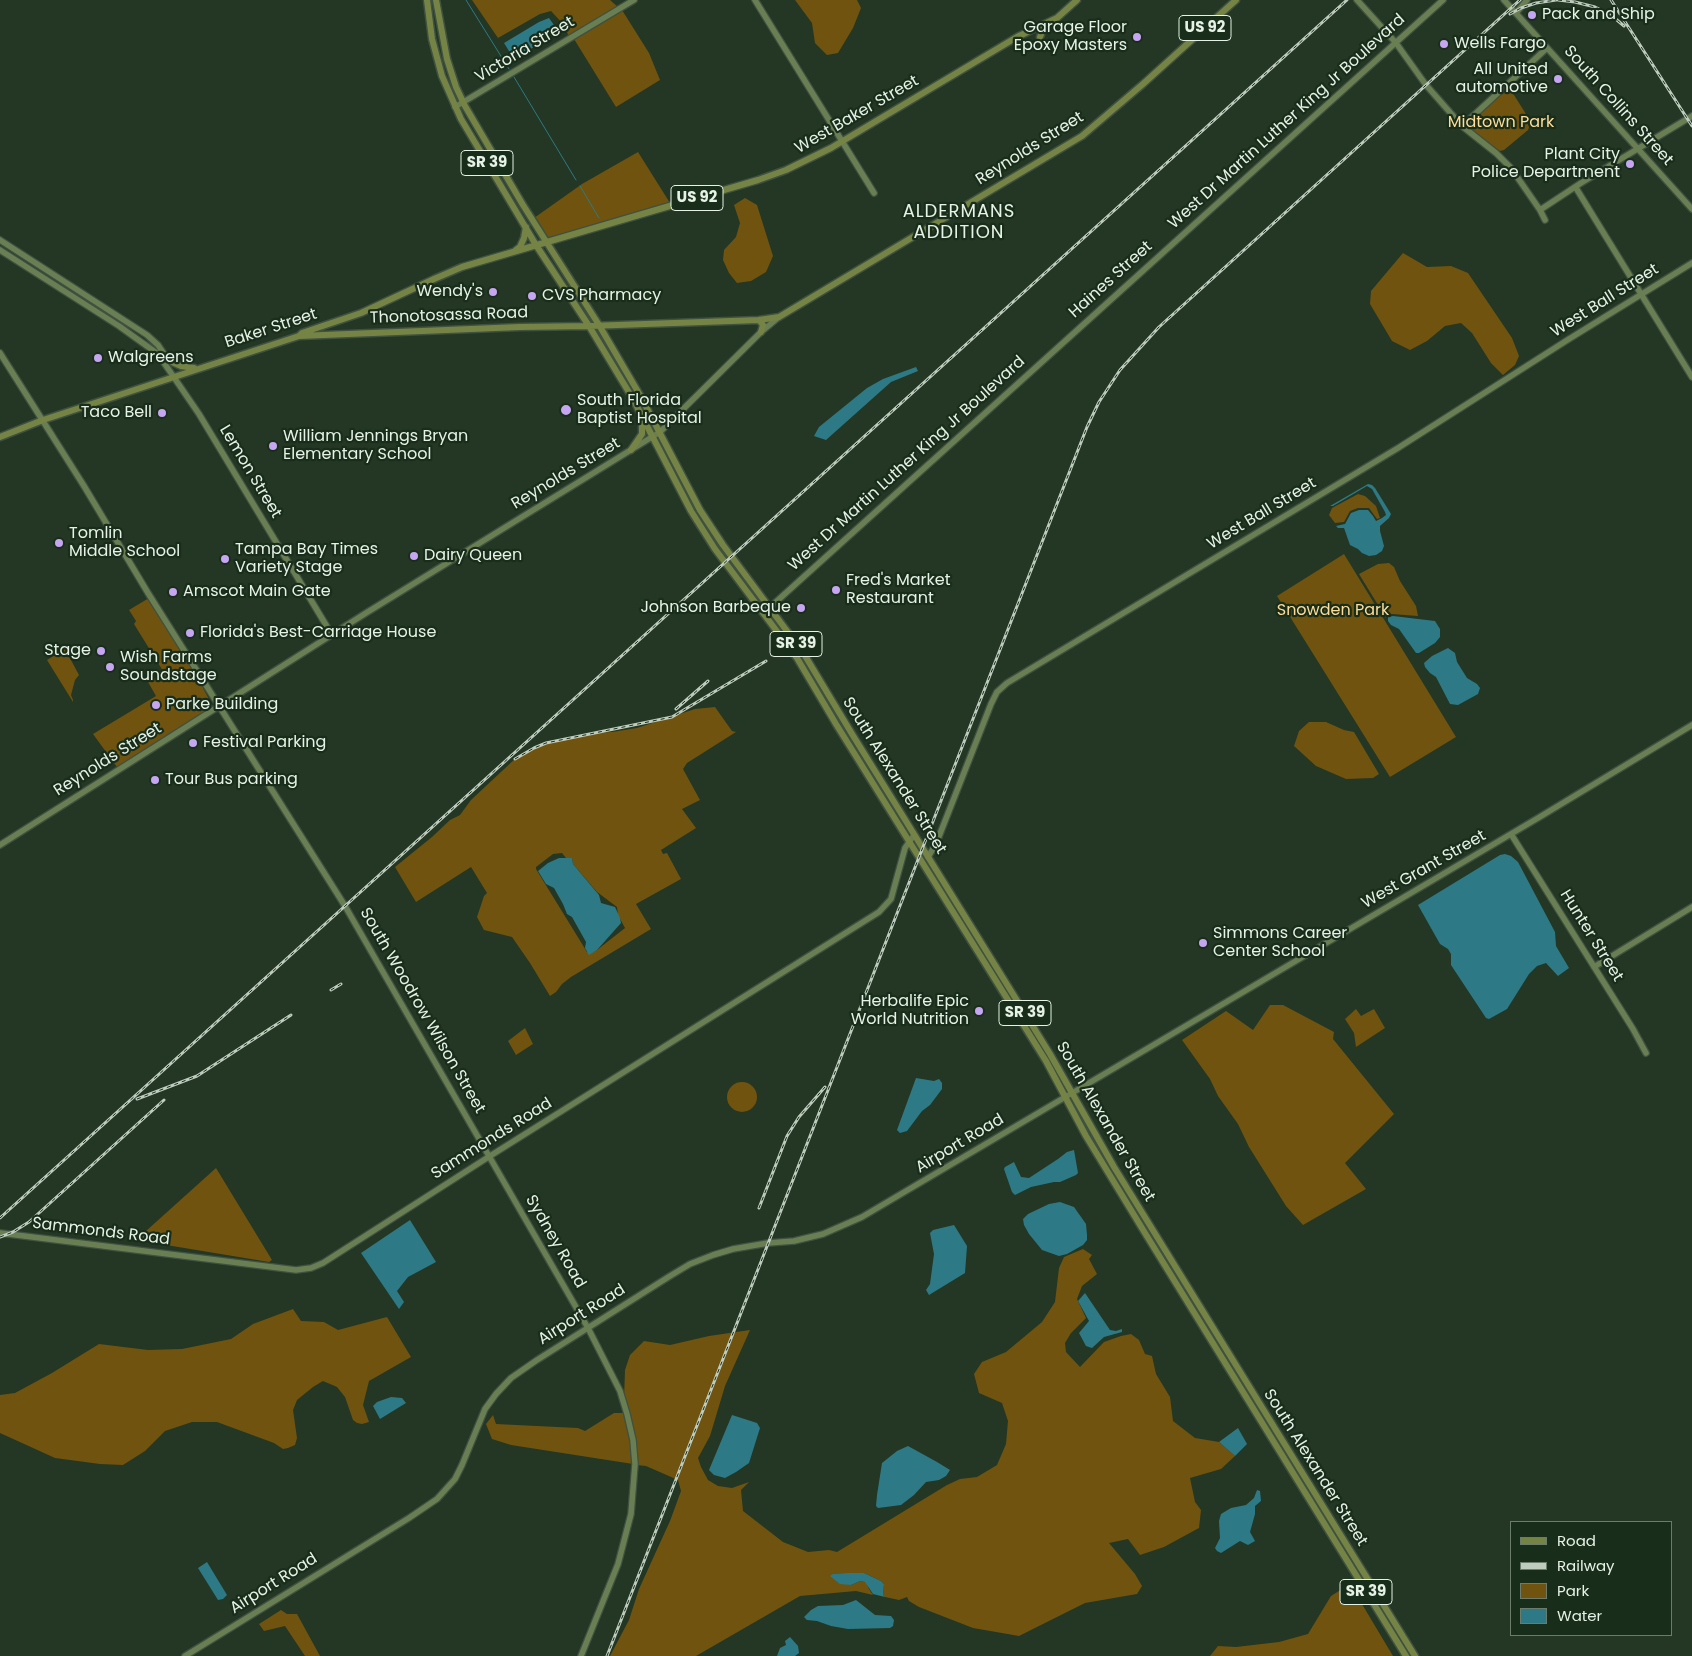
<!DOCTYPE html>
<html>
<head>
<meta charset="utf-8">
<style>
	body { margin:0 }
	#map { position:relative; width:1692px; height:1656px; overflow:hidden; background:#233724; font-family:Poppins,sans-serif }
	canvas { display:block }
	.legend { position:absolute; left:1510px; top:1521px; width:162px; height:115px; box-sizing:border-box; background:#192d1b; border:1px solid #6b7c6c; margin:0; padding:6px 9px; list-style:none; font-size:15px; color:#e5f2e5 }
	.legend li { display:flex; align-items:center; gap:10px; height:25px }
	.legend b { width:25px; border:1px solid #6b7c6c }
</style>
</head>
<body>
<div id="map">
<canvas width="1692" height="1656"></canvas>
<ul class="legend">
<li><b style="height:6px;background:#758445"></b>Road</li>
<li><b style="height:6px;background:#beccbe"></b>Railway</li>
<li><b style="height:14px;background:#70530f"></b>Park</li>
<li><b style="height:14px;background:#2d7a86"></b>Water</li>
</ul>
</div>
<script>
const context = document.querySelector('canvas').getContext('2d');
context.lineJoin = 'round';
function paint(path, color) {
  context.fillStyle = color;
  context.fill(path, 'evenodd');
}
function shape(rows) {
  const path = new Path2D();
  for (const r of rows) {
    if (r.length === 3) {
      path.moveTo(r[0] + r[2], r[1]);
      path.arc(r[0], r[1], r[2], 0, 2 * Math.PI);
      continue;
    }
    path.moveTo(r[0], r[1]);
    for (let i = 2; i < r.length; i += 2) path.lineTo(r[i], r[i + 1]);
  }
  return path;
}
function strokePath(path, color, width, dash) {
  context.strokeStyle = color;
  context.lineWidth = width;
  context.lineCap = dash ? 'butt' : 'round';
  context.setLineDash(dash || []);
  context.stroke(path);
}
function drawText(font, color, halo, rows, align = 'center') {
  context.font = font + ' Poppins,sans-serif';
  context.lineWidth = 4.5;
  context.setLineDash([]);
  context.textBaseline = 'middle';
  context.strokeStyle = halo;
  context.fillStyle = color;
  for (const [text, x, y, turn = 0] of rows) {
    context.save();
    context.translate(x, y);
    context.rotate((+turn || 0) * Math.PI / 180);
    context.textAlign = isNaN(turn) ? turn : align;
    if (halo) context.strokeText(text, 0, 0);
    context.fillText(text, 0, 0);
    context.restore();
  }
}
paint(shape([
	[472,0,610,0,618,7,569,37,564,25,551,11,540,14,498,38],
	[795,0,857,0,861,8,853,28,838,53,827,55,815,43,812,23],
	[622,10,649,53,660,80,616,107,574,39],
	[1507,89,1514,95,1531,122,1528,130,1504,150,1500,151,1472,131,1470,128,1470,121],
	[638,152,670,203,548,239,534,218,582,184],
	[745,198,757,205,773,256,766,272,751,281,737,283,729,273,723,260,724,250,736,237,740,223,734,205],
	[1403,253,1427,267,1451,266,1468,273,1512,338,1519,356,1515,365,1503,375,1491,363,1472,333,1461,323,1445,326,1427,341,1410,350,1392,341,1370,304,1371,291],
	[1358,494,1365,496,1376,506,1380,518,1377,519,1369,508,1358,508,1350,511,1344,522,1335,523,1329,515,1332,508],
	[1344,554,1456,737,1390,777,1277,596],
	[1389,563,1394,567,1400,581,1416,606,1418,616,1392,614,1386,615,1386,618,1359,574,1378,564],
	[149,598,189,661,213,707,117,767,93,734,156,696,148,682,162,674,163,671,134,624,136,621,129,610],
	[65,649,79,675,75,680,71,695,73,700,73,702,47,660],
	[715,707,732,731,736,732,687,763,683,769,700,800,682,809,696,828,661,850,663,854,667,853,681,879,636,904,651,929,571,977,562,984,556,992,550,996,530,963,512,937,484,930,477,917,484,896,487,893,471,867,416,902,395,867,432,837,450,820,460,815,471,800,517,757,545,742,591,733,612,732,637,728,695,709],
	[562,853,566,858,572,858,573,864,597,892,617,907,618,915,625,928,597,950,593,952,587,952,536,869,536,867,553,854],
	[1309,722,1326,722,1344,730,1354,732,1379,774,1373,778,1346,779,1316,766,1294,746,1299,731],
	[1270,1005,1283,1005,1334,1032,1333,1039,1394,1114,1345,1163,1366,1189,1303,1225,1286,1206,1249,1147,1238,1124,1218,1096,1210,1079,1182,1040,1226,1011,1253,1030],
	[1356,1009,1361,1016,1374,1009,1385,1028,1356,1047,1354,1033,1345,1019],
	[525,1028,533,1044,516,1055,508,1041],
	[742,1097,15],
	[216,1168,272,1260,269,1262,136,1240],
	[1083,1249,1092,1255,1089,1259,1097,1274,1082,1286,1077,1299,1086,1318,1071,1333,1065,1343,1066,1352,1080,1367,1104,1342,1121,1336,1131,1334,1139,1340,1145,1354,1152,1356,1156,1374,1170,1397,1173,1421,1195,1438,1219,1442,1235,1456,1221,1469,1190,1478,1195,1502,1201,1510,1199,1528,1164,1547,1140,1555,1128,1539,1109,1543,1135,1574,1142,1586,1137,1594,1085,1603,1019,1636,973,1628,919,1607,909,1601,907,1597,899,1600,885,1597,883,1595,884,1584,881,1581,864,1573,833,1574,851,1585,860,1581,866,1582,869,1589,873,1595,856,1591,800,1596,696,1656,610,1656,629,1620,639,1589,670,1521,681,1491,678,1480,646,1466,637,1465,624,1399,625,1370,630,1355,644,1341,670,1345,709,1336,750,1330,725,1386,710,1436,698,1458,701,1467,708,1480,718,1486,732,1488,749,1482,741,1490,743,1511,783,1542,808,1552,829,1550,837,1552,947,1485,960,1479,977,1477,997,1465,1006,1444,1008,1421,1002,1403,979,1393,974,1374,982,1362,1006,1352,1042,1322,1055,1302,1059,1268,1064,1257],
	[293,1309,301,1321,324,1322,338,1330,387,1317,411,1357,369,1381,363,1405,369,1422,362,1424,357,1423,353,1420,345,1397,337,1387,323,1381,313,1387,297,1400,293,1410,297,1438,295,1445,288,1448,283,1449,274,1443,217,1422,192,1422,165,1431,145,1451,123,1465,100,1464,55,1458,0,1433,0,1395,15,1393,52,1373,99,1344,148,1350,182,1349,231,1339,253,1324],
	[614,1413,624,1413,630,1440,633,1464,511,1445,492,1439,486,1424,493,1415,496,1424,578,1428,585,1431],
	[1350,1584,1393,1656,1210,1656,1218,1646,1236,1647,1279,1642,1308,1634,1331,1596],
	[281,1610,287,1614,297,1614,320,1656,305,1656,285,1626,264,1631,259,1624]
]), '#70530f');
paint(shape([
	[549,18,559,32,514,59,504,43,539,22],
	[916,367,918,371,891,382,826,440,814,436,819,427,867,388,883,379],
	[1368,484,1372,485,1375,488,1391,514,1389,518,1380,526,1380,531,1384,546,1382,551,1376,555,1369,556,1362,553,1358,549,1350,545,1344,528,1338,528,1336,526,1345,524,1351,513,1359,510,1368,510,1373,516,1376,521,1382,518,1386,515,1385,512,1372,489,1367,486,1333,506,1330,506],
	[1393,616,1435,621,1440,629,1440,637,1435,643,1419,653,1416,653,1399,629,1391,625,1388,621,1388,617],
	[1448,648,1455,653,1457,662,1467,678,1477,684,1480,688,1478,694,1458,705,1450,704,1436,677,1430,673,1425,667,1424,663,1432,656],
	[1505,854,1511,856,1518,862,1555,932,1556,946,1569,968,1558,976,1546,963,1537,966,1529,974,1507,1009,1489,1019,1486,1018,1451,965,1451,954,1448,949,1440,944,1418,905,1500,855],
	[559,858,572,858,573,864,599,895,601,903,615,907,620,918,621,923,597,950,589,955,585,948,586,942,572,917,567,914,563,904,554,888,546,884,538,871,548,863],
	[916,1078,934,1081,939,1079,942,1083,942,1089,930,1105,922,1111,907,1131,900,1133,897,1130],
	[1074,1150,1078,1173,1076,1175,1060,1182,1054,1182,1031,1187,1015,1195,1012,1192,1004,1169,1005,1167,1014,1162,1021,1177,1029,1178,1058,1159,1067,1152],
	[1060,1202,1074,1207,1086,1224,1087,1235,1087,1240,1083,1245,1067,1254,1059,1256,1042,1250,1029,1234,1024,1225,1023,1219,1028,1214,1049,1204],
	[410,1220,436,1262,408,1277,397,1291,404,1302,399,1309,361,1253],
	[954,1225,967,1246,965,1273,929,1295,926,1290,930,1284,934,1254,930,1233,933,1230],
	[1085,1293,1110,1330,1116,1331,1122,1329,1122,1332,1104,1337,1092,1348,1086,1346,1079,1333,1089,1321,1078,1301],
	[391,1397,402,1398,406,1403,380,1419,373,1406,377,1402],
	[732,1415,757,1423,760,1428,749,1463,736,1472,725,1478,714,1475,709,1470],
	[1238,1428,1247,1444,1235,1456,1219,1442],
	[908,1446,937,1462,950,1470,946,1476,939,1480,926,1482,914,1495,901,1505,878,1508,876,1506,877,1495,882,1463,897,1451],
	[1257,1490,1260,1491,1261,1501,1255,1506,1255,1514,1250,1532,1255,1541,1248,1545,1240,1541,1221,1553,1217,1551,1215,1548,1220,1538,1219,1521,1221,1514,1231,1508,1246,1505,1254,1498],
	[207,1562,227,1595,223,1599,218,1600,198,1568],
	[847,1573,864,1573,881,1581,884,1584,883,1595,885,1597,873,1594,865,1582,860,1581,851,1585,840,1584,830,1576,833,1574],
	[856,1600,875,1615,891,1616,894,1620,893,1626,890,1628,848,1629,831,1626,817,1621,807,1620,804,1617,811,1610,818,1606,843,1605],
	[790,1637,798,1646,799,1653,795,1656,777,1656,780,1648,786,1645,785,1641]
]), '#2d7a86');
strokePath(shape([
	[466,0,509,69],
	[514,77,576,180],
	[580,186,599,218]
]), '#2d7a86', 1);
const secondary = shape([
	[755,0,874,193],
	[1357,0,1396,43,1426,85,1462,126,1496,153,1511,168,1540,210,1581,183,1692,116],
	[1504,0,1692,209],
	[1516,13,1527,0],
	[455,107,634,0],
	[1462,126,1547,48],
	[1576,188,1692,377],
	[1540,210,1545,220],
	[0,240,147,335,158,345,168,360],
	[0,250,119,326,158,354,199,414,332,635],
	[0,353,84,486,148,593,345,906,588,1328,620,1391,627,1414,633,1440,635,1464,631,1514,618,1564,581,1656],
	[767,610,1443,0],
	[1511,834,1633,1029,1646,1053],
	[0,845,366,613,660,432,761,332,779,317],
	[928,857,936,844,991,704,997,692,1007,683,1398,448,1569,339,1692,263],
	[1594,967,1692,907],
	[0,1233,296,1270,311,1268,323,1263,490,1156,879,912,891,899,905,848,914,835],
	[185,1656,409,1518,437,1499,455,1479,462,1465,485,1409,496,1394,511,1378,537,1360,670,1276,690,1264,713,1255,733,1249,768,1243,794,1241,823,1234,862,1217,1538,818,1692,725]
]);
const primary = shape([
	[427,0,432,39,442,76,461,119,536,245,589,326,633,399,691,511,715,549,797,658,836,724,1046,1061,1086,1136,1145,1233,1406,1656],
	[436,0,447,59,456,87,465,106,523,205,599,325,641,397,700,510,723,545,804,654,852,734,1050,1054,1114,1167,1415,1656],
	[1040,37,1042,32,1052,23],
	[516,250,520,247,524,238,526,227],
	[759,320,763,325,761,332],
	[299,336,520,327,589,326,759,320,779,317,1082,136,1143,84,1236,0],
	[167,357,172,362,181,366,194,368],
	[0,437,43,420,299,336,302,333,361,313,434,279,462,267,758,180,786,170,831,148,1017,37,1057,18,1077,0],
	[631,450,642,434,642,420]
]);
strokePath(secondary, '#3f5141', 8);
strokePath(primary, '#3f5141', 9);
strokePath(secondary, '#6a7e53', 5.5);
strokePath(primary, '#758445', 6);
const rail = shape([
	[1558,0,1575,2,1595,7,1611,15,1624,26],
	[1611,0,1692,126],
	[1510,14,1521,8,1536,3,1556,0],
	[676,709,708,681],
	[515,759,534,748,546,743,672,717,766,661],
	[331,990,341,984],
	[137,1099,197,1076,291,1015],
	[759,1208,787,1136,799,1117,825,1087],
	[0,1218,1347,0],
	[0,1237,13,1232,29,1222,164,1100],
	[607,1656,1087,427,1099,402,1120,370,1159,327,1520,0]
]);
strokePath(rail, '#beccbe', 3);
strokePath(rail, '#192d1b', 1, [4]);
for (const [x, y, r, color] of [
	[1532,15,5,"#c6a6f0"],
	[1137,37,5,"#c6a6f0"],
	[1444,44,5,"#c6a6f0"],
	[1558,79,5,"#c6a6f0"],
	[1630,164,5,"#c6a6f0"],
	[493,292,5,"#c6a6f0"],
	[532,296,5,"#c6a6f0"],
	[98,358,5,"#c6a6f0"],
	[566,410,6,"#c6a6f0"],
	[162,413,5,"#c6a6f0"],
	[273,446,5,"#c6a6f0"],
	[59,543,5,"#c6a6f0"],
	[414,556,5,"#c6a6f0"],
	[225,559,5,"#c6a6f0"],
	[836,590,5,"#c6a6f0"],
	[173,592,5,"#c6a6f0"],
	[801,608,5,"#c6a6f0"],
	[190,633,5,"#c6a6f0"],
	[101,651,5,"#c6a6f0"],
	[110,667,5,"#c6a6f0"],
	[156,705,5,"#c6a6f0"],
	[193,743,5,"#c6a6f0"],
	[155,780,5,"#c6a6f0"],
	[1203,943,5,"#c6a6f0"],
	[979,1011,5,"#c6a6f0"]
]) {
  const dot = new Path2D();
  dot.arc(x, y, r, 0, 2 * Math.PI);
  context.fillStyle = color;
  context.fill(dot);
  strokePath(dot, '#192d1b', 2);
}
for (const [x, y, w] of [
	[1205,28,52],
	[487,163,52],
	[697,198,52],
	[796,644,52],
	[1025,1013,52],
	[1366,1592,52]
]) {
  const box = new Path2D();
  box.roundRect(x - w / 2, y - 12.5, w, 25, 4);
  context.fillStyle = '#192d1b';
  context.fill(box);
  strokePath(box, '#e5f2e5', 1);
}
drawText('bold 15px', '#e5f2e5', null, [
	["US 92",1205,28],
	["SR 39",487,163],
	["US 92",697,198],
	["SR 39",796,644],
	["SR 39",1025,1013],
	["SR 39",1366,1592]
]);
drawText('16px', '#e5f2e5', '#192d1b', [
	["Pack and Ship",1542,15],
	["Garage Floor",1127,28,"right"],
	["Epoxy Masters",1127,46,"right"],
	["Wells Fargo",1454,44],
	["All United",1548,70,"right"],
	["automotive",1548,88,"right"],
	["Plant City",1620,155,"right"],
	["Police Department",1620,173,"right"],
	["Wendy's",483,292,"right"],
	["CVS Pharmacy",542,296],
	["Walgreens",108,358],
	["South Florida",577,401],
	["Baptist Hospital",577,419],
	["Taco Bell",152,413,"right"],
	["William Jennings Bryan",283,437],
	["Elementary School",283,455],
	["Tomlin",69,534],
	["Middle School",69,552],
	["Tampa Bay Times",235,550],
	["Variety Stage",235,568],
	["Dairy Queen",424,556],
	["Fred's Market",846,581],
	["Restaurant",846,599],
	["Amscot Main Gate",183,592],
	["Johnson Barbeque",791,608,"right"],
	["Florida's Best-Carriage House",200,633],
	["Stage",91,651,"right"],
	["Wish Farms",120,658],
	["Soundstage",120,676],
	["Parke Building",166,705],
	["Festival Parking",203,743],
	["Tour Bus parking",165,780],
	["Simmons Career",1213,934],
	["Center School",1213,952],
	["Herbalife Epic",969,1002,"right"],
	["World Nutrition",969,1020,"right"]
], 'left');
drawText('16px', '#e5f2e5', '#192d1b', [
	["Victoria Street",525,50,-31],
	["South Collins Street",1618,106,48],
	["West Baker Street",857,115,-30],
	["West Dr Martin Luther King Jr Boulevard",1287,122,-42],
	["Reynolds Street",1030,149,-32],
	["Haines Street",1111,280,-42],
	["West Ball Street",1605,301,-32],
	["Thonotosassa Road",449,316,-2],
	["Baker Street",271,329,-18],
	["West Dr Martin Luther King Jr Boulevard",907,464,-42],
	["Lemon Street",250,472,59],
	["Reynolds Street",566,474,-31],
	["West Ball Street",1262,514,-31],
	["Reynolds Street",108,760,-32],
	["South Alexander Street",894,776,58],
	["West Grant Street",1424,870,-30],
	["Hunter Street",1591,936,58],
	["South Woodrow Wilson Street",422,1011,60],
	["South Alexander Street",1105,1122,60],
	["Sammonds Road",492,1139,-32],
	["Airport Road",960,1144,-31],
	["Sammonds Road",101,1232,7],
	["Sydney Road",555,1242,60],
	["Airport Road",582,1315,-32],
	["South Alexander Street",1315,1468,58],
	["Airport Road",274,1584,-32]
]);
drawText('16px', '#ffdc98', '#192d1b', [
	["Midtown Park",1501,123],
	["Snowden Park",1333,611]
]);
context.letterSpacing = '1px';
drawText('18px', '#e5f2e5', '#192d1b', [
	["ALDERMANS",959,212],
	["ADDITION",959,233]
]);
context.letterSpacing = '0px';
</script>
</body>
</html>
